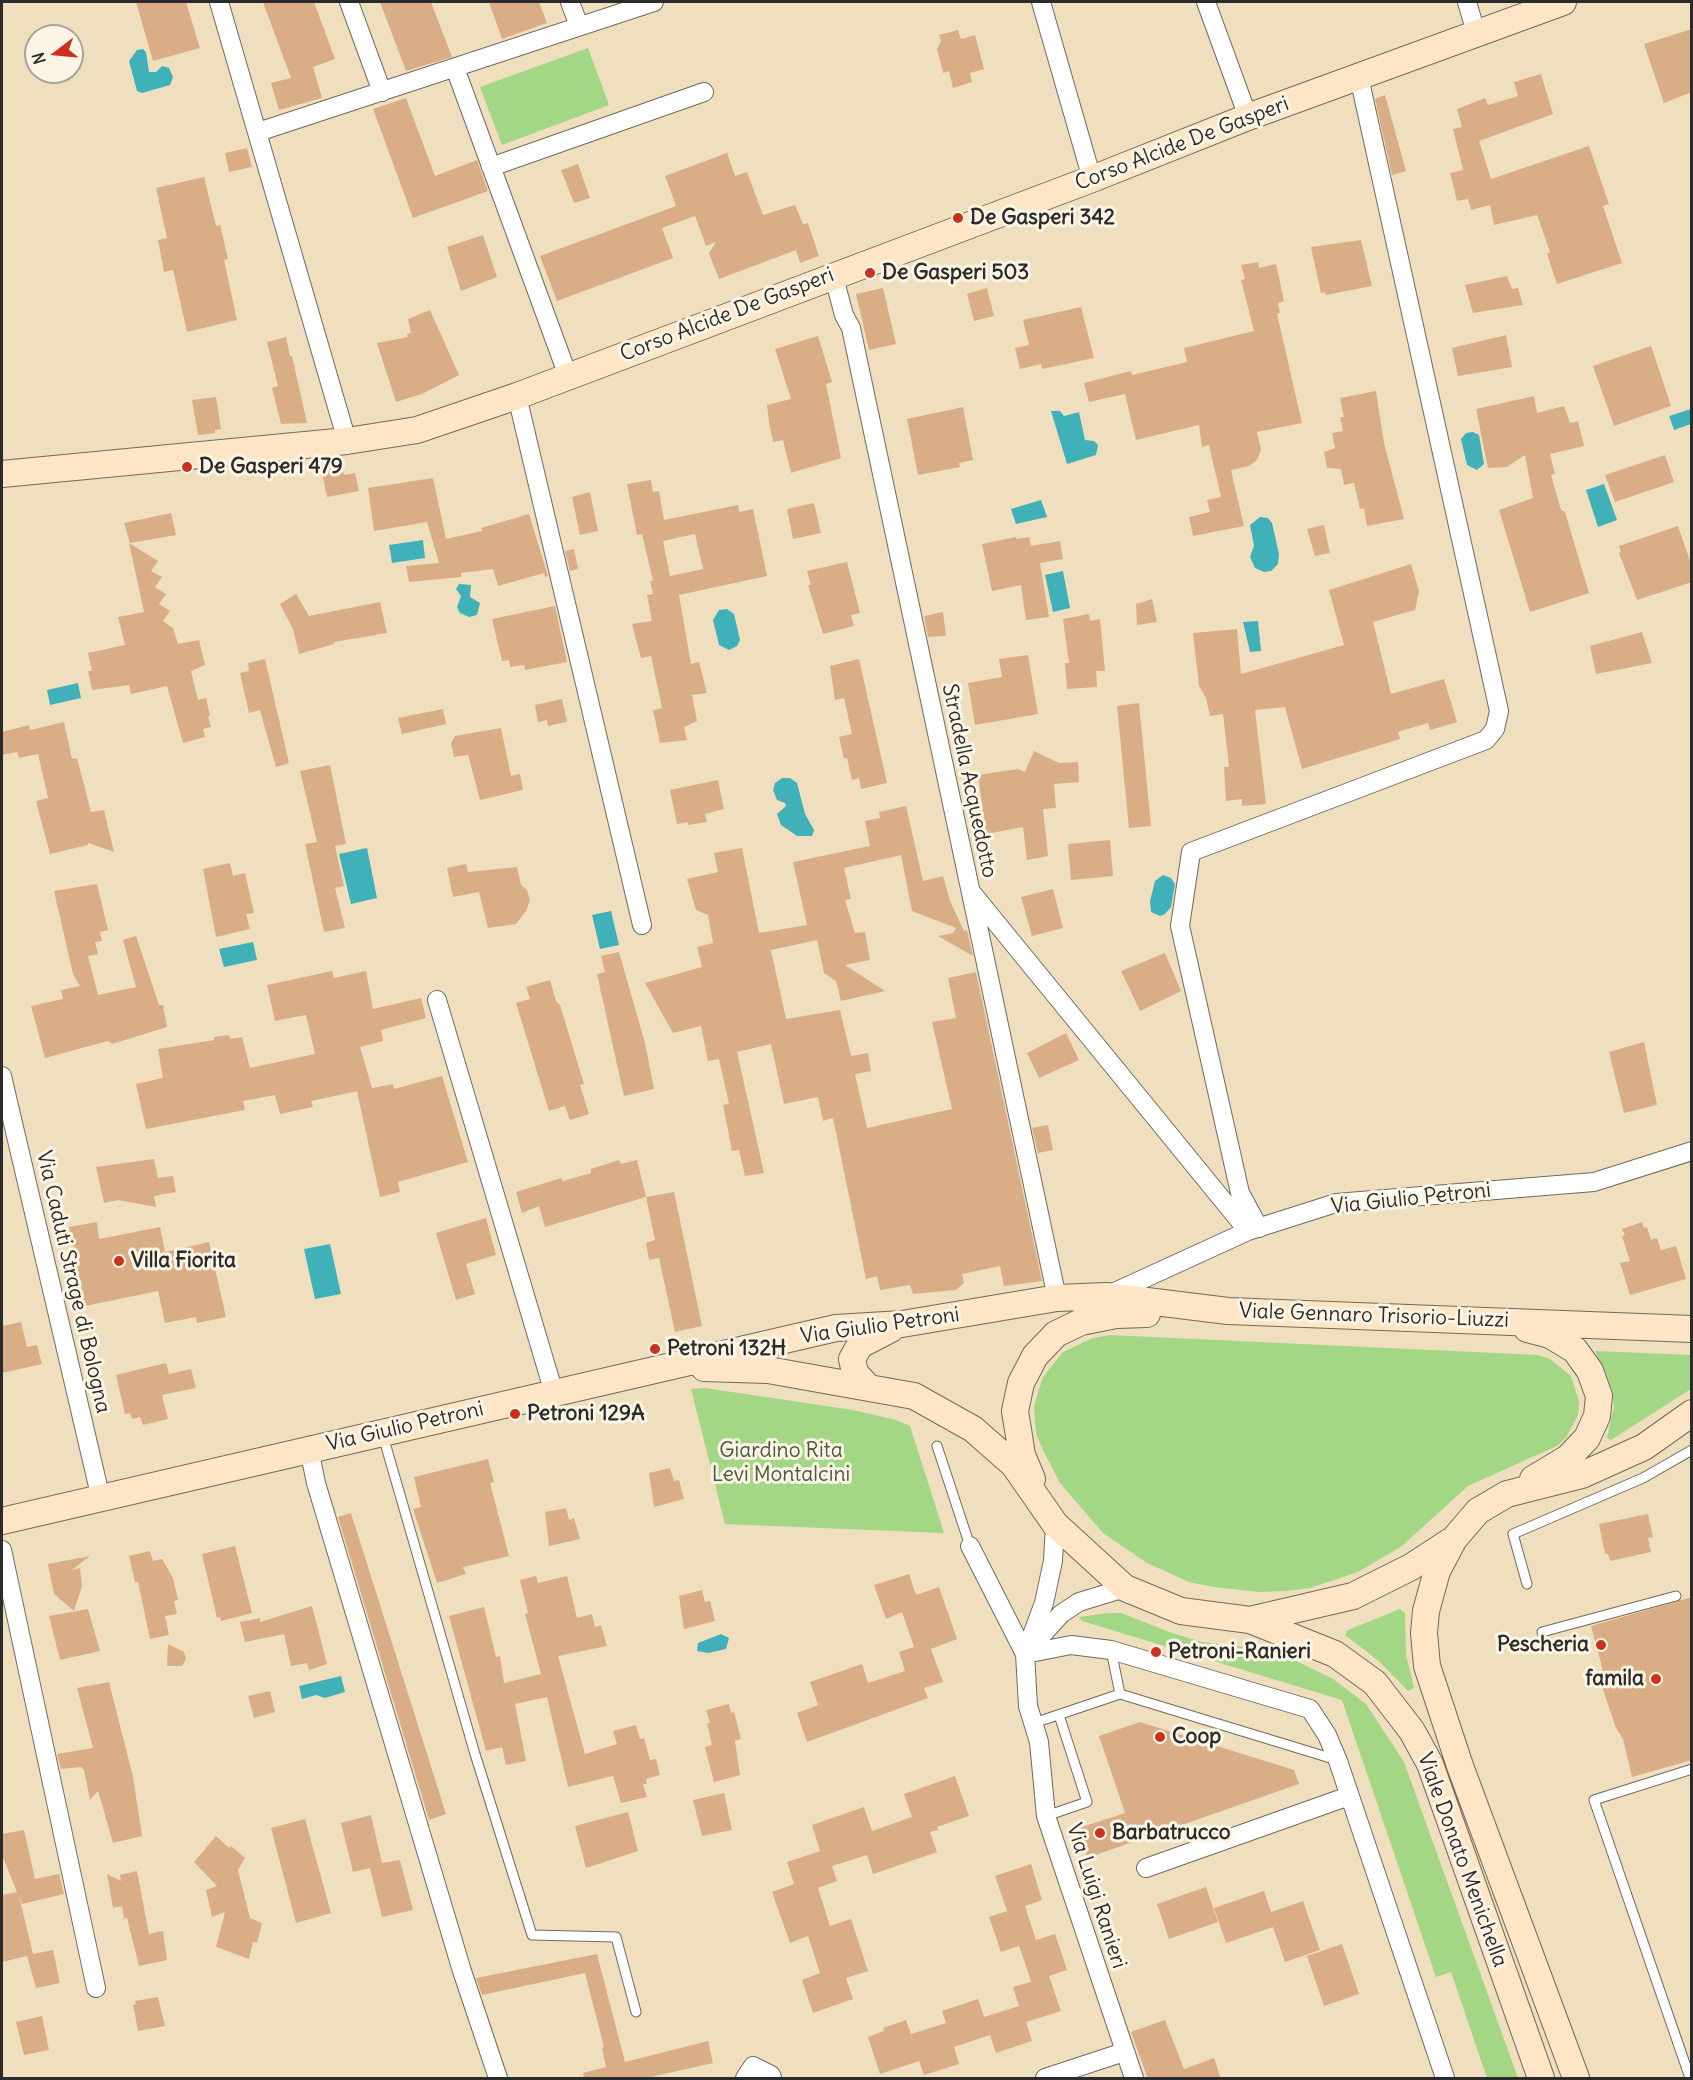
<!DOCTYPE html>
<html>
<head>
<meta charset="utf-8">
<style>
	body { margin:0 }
	#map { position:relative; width:1693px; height:2080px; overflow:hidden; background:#f0dfbe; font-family:Delius,sans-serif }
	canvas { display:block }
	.frame { position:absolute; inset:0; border:3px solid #2b2b2b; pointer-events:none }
	.north { position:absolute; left:24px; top:24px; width:60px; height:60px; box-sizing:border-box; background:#fcf5e5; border:2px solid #a8a49b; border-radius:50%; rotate:254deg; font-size:16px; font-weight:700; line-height:24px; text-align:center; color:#2b2b2b }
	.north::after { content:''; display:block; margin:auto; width:21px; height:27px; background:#c8321e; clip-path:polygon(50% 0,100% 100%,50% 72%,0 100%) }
</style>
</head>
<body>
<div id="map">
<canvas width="1693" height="2080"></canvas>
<div class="frame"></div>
<div class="north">N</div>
</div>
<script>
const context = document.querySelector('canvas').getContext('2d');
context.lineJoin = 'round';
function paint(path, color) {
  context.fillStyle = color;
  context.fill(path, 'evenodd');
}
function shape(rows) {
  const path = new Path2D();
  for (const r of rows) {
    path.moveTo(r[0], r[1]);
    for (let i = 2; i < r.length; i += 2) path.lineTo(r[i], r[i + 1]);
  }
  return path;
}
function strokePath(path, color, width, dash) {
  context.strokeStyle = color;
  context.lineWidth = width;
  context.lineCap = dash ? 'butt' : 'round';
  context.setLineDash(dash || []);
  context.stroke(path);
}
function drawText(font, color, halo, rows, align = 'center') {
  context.font = font + ' Delius,sans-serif';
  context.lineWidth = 6;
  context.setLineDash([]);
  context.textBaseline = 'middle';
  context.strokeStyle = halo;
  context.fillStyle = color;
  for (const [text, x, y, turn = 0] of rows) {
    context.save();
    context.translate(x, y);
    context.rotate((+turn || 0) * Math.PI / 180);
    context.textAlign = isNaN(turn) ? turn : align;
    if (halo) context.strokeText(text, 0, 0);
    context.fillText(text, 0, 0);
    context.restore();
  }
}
paint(shape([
	[588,48,609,105,502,145,480,87],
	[1109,1335,1538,1355,1550,1359,1571,1376,1579,1401,1578,1415,1566,1438,1557,1446,1468,1486,1402,1546,1358,1572,1310,1588,1286,1591,1259,1592,1214,1587,1189,1582,1147,1563,1103,1533,1060,1483,1041,1446,1036,1433,1034,1406,1043,1377,1063,1352,1093,1338],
	[1595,1351,1691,1355,1691,1389,1611,1440,1607,1438,1614,1406,1612,1390],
	[705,1388,853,1410,896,1420,910,1426,944,1533,725,1524,691,1389],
	[1400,1609,1405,1613,1406,1655,1414,1688,1408,1691,1380,1662,1345,1635,1348,1630],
	[1108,1613,1121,1613,1172,1633,1202,1642,1269,1650,1290,1658,1333,1679,1366,1704,1404,1762,1518,2078,1487,2078,1451,1972,1436,1977,1342,1700,1082,1621,1079,1617]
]), '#a3d685');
paint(shape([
	[143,49,146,52,149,72,156,72,162,66,169,68,173,77,170,85,142,93,137,91,129,61,137,50],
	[1691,409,1691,424,1674,430,1669,416],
	[1051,411,1060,411,1064,416,1079,412,1085,440,1094,441,1098,445,1096,455,1067,464],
	[1473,432,1479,435,1484,464,1477,470,1467,465,1461,439,1466,433],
	[1604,484,1617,520,1598,527,1586,490],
	[1041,500,1047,517,1016,524,1011,509],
	[1260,517,1268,518,1272,523,1279,554,1278,564,1271,571,1264,572,1255,568,1250,557,1254,546,1250,525],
	[423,540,425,558,392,563,389,545],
	[1063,571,1070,608,1053,612,1045,575],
	[459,584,471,585,470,597,480,603,477,615,469,617,460,613,457,607,461,596,456,589],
	[727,609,734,614,740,640,737,646,729,650,719,645,713,620,719,610],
	[1258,621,1261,651,1250,652,1243,622],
	[78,683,81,698,50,705,47,690],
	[782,778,790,778,797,783,805,814,814,830,812,836,797,836,781,825,777,814,786,806,785,803,777,800,773,790,775,783],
	[367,848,377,898,351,904,339,854],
	[1163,875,1171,878,1175,884,1171,907,1165,914,1160,916,1151,912,1150,901,1155,881],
	[611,911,619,945,600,949,592,915],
	[253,942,257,960,224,967,219,949],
	[330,1244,341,1294,315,1299,304,1249],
	[721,1634,729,1638,726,1649,708,1653,697,1651,698,1643],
	[341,1676,345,1692,325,1698,316,1695,302,1699,299,1686]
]), '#41b1b9');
paint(shape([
	[136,2,186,2,200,48,153,61],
	[263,2,314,2,335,59,313,67,322,98,279,110,271,83,291,78],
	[380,2,431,2,452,57,406,71],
	[489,2,539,2,547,23,502,39],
	[1692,29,1692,92,1664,103,1644,44],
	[958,30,961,39,975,35,984,69,970,73,972,82,953,88,949,71,943,73,937,49,941,41,939,35],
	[1541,74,1553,114,1479,141,1491,179,1589,146,1609,204,1603,206,1622,263,1557,284,1547,254,1550,252,1537,215,1494,225,1490,205,1471,210,1468,199,1457,201,1450,173,1463,170,1453,129,1462,127,1457,109,1485,98,1488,105,1518,96,1514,82],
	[1385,95,1406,171,1392,175,1375,99],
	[406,98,435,176,477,160,488,191,413,218,373,109],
	[247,148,252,167,229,172,225,153],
	[727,153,735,176,747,172,763,215,795,205,803,224,808,223,819,256,800,263,796,250,719,279,709,253,716,242,706,246,695,216,662,228,673,258,557,301,540,256,676,206,665,176],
	[578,164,590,198,574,203,561,170],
	[204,177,216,226,220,225,228,259,224,260,237,320,187,332,173,270,164,272,158,240,167,238,156,188],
	[483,235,497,277,461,291,447,247],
	[1361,240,1372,286,1326,295,1325,292,1321,293,1311,247],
	[1258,262,1259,268,1276,264,1284,301,1278,303,1280,313,1277,314,1302,423,1257,432,1261,450,1257,460,1249,466,1231,470,1244,526,1193,536,1189,517,1210,512,1207,500,1221,497,1209,445,1202,447,1199,425,1136,440,1125,394,1089,402,1084,383,1131,371,1132,375,1187,362,1184,348,1254,331,1241,280,1245,279,1241,265],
	[1507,276,1512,289,1518,288,1523,305,1473,313,1465,285],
	[883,288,896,344,869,350,856,294],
	[987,288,994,316,974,321,967,294],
	[1081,307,1094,358,1042,369,1041,364,1020,369,1015,348,1029,345,1023,320],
	[430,310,459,375,422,394,396,402,377,343,408,337,407,334,411,333,408,319],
	[1506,335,1512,367,1458,376,1452,348],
	[818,336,832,382,826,384,841,458,791,473,783,440,773,442,769,422,767,405,791,399,775,349],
	[286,337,290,356,292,356,307,423,281,424,272,388,278,386,267,342],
	[1651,346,1671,406,1614,426,1593,366],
	[1376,391,1384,443,1404,519,1367,526,1364,508,1360,509,1354,483,1344,485,1341,469,1327,468,1324,452,1335,448,1332,433,1343,431,1340,417,1344,417,1340,398],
	[1534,396,1537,413,1564,406,1570,423,1578,421,1584,446,1550,454,1555,474,1551,475,1561,510,1565,512,1589,593,1530,612,1499,510,1533,498,1525,455,1507,467,1488,468,1476,409],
	[216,397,221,429,215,430,215,433,198,435,192,400],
	[963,407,973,460,959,463,960,467,918,475,907,419],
	[1665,455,1674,482,1615,502,1605,475],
	[341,464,344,475,355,473,359,491,327,497,321,468],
	[433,478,446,539,482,531,481,528,529,514,548,576,545,577,544,573,498,586,493,569,461,573,461,577,409,582,406,566,439,563,427,522,374,531,368,488],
	[651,480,653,492,659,491,664,520,738,505,739,512,753,509,767,576,679,595,691,664,699,662,707,693,692,695,697,721,684,727,687,740,660,743,653,710,662,708,651,656,641,658,632,624,652,621,647,595,653,594,650,581,653,581,642,534,637,535,627,484],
	[695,534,703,569,670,576,663,541],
	[590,492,598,531,580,535,572,497],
	[814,503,821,533,793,539,787,509],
	[171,513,176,535,130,543,124,523],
	[1324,525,1330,553,1315,556,1307,529],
	[1678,526,1692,567,1692,582,1637,600,1619,553,1621,552,1619,546],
	[1016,537,1016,539,1029,537,1031,546,1060,541,1063,559,1040,563,1049,617,1026,620,1021,585,992,591,982,544],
	[129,543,158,561,151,571,162,577,155,587,166,594,159,604,170,611,163,621,173,628,178,644,199,640,205,665,191,671,198,700,206,698,210,716,208,716,211,727,203,729,205,737,183,743,167,686,131,694,129,685,92,690,88,671,92,671,88,653,125,645,118,617,144,612],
	[574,549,578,569,570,571,565,551],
	[847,562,860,613,851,615,854,626,823,634,808,585,811,585,807,571],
	[1411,564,1419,591,1415,610,1373,622,1391,694,1444,679,1457,722,1430,730,1428,723,1398,732,1400,739,1302,769,1285,707,1255,710,1266,804,1242,806,1242,799,1226,801,1224,767,1229,767,1223,714,1210,716,1206,698,1199,686,1193,633,1237,629,1241,674,1344,645,1329,590],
	[296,594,309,616,380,602,387,633,334,642,334,644,299,654,293,629,280,604],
	[1152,599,1157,622,1137,625,1136,604],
	[555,606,567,662,525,670,524,665,510,667,509,660,502,661,492,619],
	[943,612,946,636,928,637,924,616],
	[1089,614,1090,621,1100,619,1105,671,1096,671,1097,687,1067,689,1065,663,1069,663,1063,619],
	[1642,632,1652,663,1596,674,1590,646],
	[1028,655,1038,714,975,725,968,683,1002,677,999,659],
	[265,659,289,763,276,767,260,710,249,713,240,673,249,671,248,663],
	[859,659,887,783,861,789,859,778,852,780,847,758,844,759,839,737,852,734,844,698,835,700,830,666],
	[562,699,567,722,548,726,547,720,538,722,535,705],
	[1139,703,1151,826,1129,828,1117,706],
	[443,709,446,724,402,734,398,718],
	[64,722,72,759,77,758,91,812,104,810,114,852,88,843,88,845,50,854,36,801,48,798,38,754,19,758,17,752,2,755,2,732,29,725,30,730],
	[501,728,511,776,520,774,523,790,480,800,468,755,454,757,451,743,455,736],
	[1034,751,1059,763,1078,762,1079,782,1054,784,1056,808,1043,809,1048,856,1027,860,1023,827,986,834,978,775,1018,769,1025,772],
	[330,765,346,844,335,846,344,886,335,888,345,928,324,932,305,844,317,842,300,771],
	[718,780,724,809,705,814,707,822,688,825,688,822,677,824,670,790],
	[906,806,923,881,943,876,950,901,964,931,967,930,973,956,938,936,953,933,956,928,912,911,901,855,844,868,851,899,845,900,855,933,865,932,870,960,845,965,885,991,841,1001,836,981,824,973,817,940,771,950,786,1019,840,1010,851,1056,868,1053,871,1071,855,1074,867,1128,952,1109,932,1022,956,1018,948,978,976,972,1042,1281,1004,1286,1000,1266,962,1274,964,1283,956,1290,913,1294,910,1285,880,1290,877,1276,866,1279,833,1118,823,1121,818,1097,784,1104,771,1044,737,1052,764,1173,745,1176,739,1150,732,1151,723,1105,729,1104,719,1059,708,1061,701,1026,673,1033,645,983,702,967,697,947,713,943,708,915,696,910,687,879,718,872,714,853,742,848,759,933,807,925,793,862,870,846,865,821,880,818,879,812],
	[1110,840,1113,876,1071,880,1068,844],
	[230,863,233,876,245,873,254,913,246,914,250,929,216,937,203,869],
	[466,864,468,872,517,867,521,885,527,890,530,900,526,911,516,924,488,928,479,892,453,897,447,868],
	[97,884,108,930,100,932,102,941,95,942,98,954,88,956,98,995,136,987,123,940,136,936,159,1005,163,1005,167,1027,112,1044,108,1041,45,1058,31,1006,63,999,61,990,80,986,73,974,54,891],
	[1053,889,1063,928,1032,936,1021,897],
	[619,952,645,1043,654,1089,624,1096,597,974,605,972,601,956],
	[1165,953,1181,991,1140,1011,1121,971],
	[332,971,334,978,366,971,373,1009,421,998,426,1018,381,1030,383,1041,360,1047,372,1088,311,1101,313,1107,280,1114,275,1095,243,1101,245,1110,146,1129,136,1084,163,1078,158,1049,214,1040,214,1037,229,1035,230,1039,242,1037,250,1068,315,1054,306,1015,275,1021,267,985],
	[550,980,556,1001,560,1005,584,1084,580,1085,589,1114,570,1120,565,1106,549,1111,516,1003,530,999,526,987],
	[1066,1033,1079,1060,1039,1078,1027,1053],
	[1644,1042,1657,1105,1624,1113,1609,1052],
	[442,1076,468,1162,398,1182,400,1192,380,1197,357,1091,393,1084,394,1089],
	[1048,1125,1053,1150,1038,1153,1032,1128],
	[154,1159,158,1178,173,1176,176,1192,154,1196,156,1207,118,1200,104,1203,96,1167],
	[619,1160,621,1164,637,1160,646,1197,545,1227,539,1206,522,1213,516,1192,561,1178,563,1181,591,1173,591,1169],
	[674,1192,702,1326,675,1332,659,1258,649,1260,646,1243,655,1240,646,1197],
	[486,1218,496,1255,466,1264,475,1294,456,1300,436,1233],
	[97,1222,99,1239,160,1227,165,1252,209,1242,226,1317,197,1323,196,1317,165,1323,158,1291,85,1306,69,1227],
	[1642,1222,1644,1228,1647,1227,1651,1240,1657,1238,1661,1250,1676,1246,1686,1279,1630,1295,1620,1263,1630,1261,1622,1236,1625,1235,1622,1229],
	[21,1322,27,1347,37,1345,42,1364,2,1373,2,1326],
	[166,1363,169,1374,191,1369,196,1388,162,1395,168,1419,143,1425,140,1417,132,1419,130,1413,125,1414,116,1375],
	[488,1459,494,1482,490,1483,509,1556,463,1567,466,1574,437,1583,413,1509,421,1507,414,1477],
	[670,1468,674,1481,679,1480,684,1499,654,1507,649,1473],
	[566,1508,569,1520,574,1518,580,1539,549,1546,545,1512],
	[351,1513,446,1814,429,1820,338,1517],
	[1648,1514,1653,1537,1648,1538,1651,1552,1610,1561,1608,1554,1605,1554,1599,1524],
	[235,1546,252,1613,221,1621,220,1617,217,1618,202,1554],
	[150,1551,153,1561,162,1559,173,1578,178,1600,174,1601,177,1614,165,1616,169,1635,150,1639,138,1582,135,1582,129,1556],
	[90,1556,72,1570,80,1568,82,1586,74,1611,54,1594,48,1564],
	[909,1574,916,1595,939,1587,957,1639,931,1649,943,1682,924,1688,928,1698,807,1742,797,1713,818,1705,810,1682,862,1664,868,1683,905,1671,899,1652,914,1647,902,1612,886,1619,874,1585],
	[536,1576,538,1583,567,1576,577,1618,592,1614,595,1627,601,1625,607,1646,558,1656,585,1754,617,1744,613,1731,636,1725,640,1739,644,1738,650,1760,656,1759,660,1775,646,1779,647,1784,643,1784,647,1797,621,1803,613,1776,568,1787,547,1697,515,1704,526,1761,506,1765,502,1747,486,1751,449,1616,484,1607,496,1657,500,1656,504,1683,541,1674,525,1614,528,1613,520,1580],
	[702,1590,705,1602,710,1601,715,1621,684,1629,679,1596],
	[1692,1597,1692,1760,1632,1777,1623,1739,1616,1728,1603,1690,1602,1667,1591,1626],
	[312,1606,327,1664,309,1670,307,1663,291,1666,284,1634,245,1642,240,1622,260,1618,260,1622],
	[88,1609,100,1651,60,1660,49,1616],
	[168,1644,184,1652,186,1659,182,1666,167,1666],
	[109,1682,133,1777,142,1836,113,1843,98,1791,90,1800,84,1770,81,1767,61,1769,57,1754,93,1748,77,1688],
	[270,1691,275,1712,254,1718,248,1696],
	[729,1704,731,1713,734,1712,741,1739,735,1741,740,1775,714,1782,705,1747,712,1745,707,1723,710,1723,706,1710],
	[1140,1722,1294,1770,1299,1784,1087,1858,1079,1828,1125,1813,1099,1736],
	[955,1776,969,1816,937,1827,938,1830,930,1832,937,1852,873,1874,867,1855,832,1866,837,1881,818,1888,830,1926,851,1919,868,1971,846,1978,853,1999,813,2013,802,1980,820,1973,808,1936,790,1943,772,1892,794,1884,787,1862,820,1851,812,1825,864,1807,872,1831,912,1817,904,1794],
	[724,1793,732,1830,702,1836,693,1800],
	[628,1812,638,1851,586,1868,575,1826],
	[371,1815,382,1863,400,1860,413,1910,382,1917,370,1868,353,1872,341,1823],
	[305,1819,331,1913,296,1923,271,1828],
	[24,1830,35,1879,59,1874,64,1894,22,1904,19,1896,33,1954,53,1950,60,1983,36,1988,27,1956,2,1962,2,1895,17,1892,2,1855,2,1834],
	[216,1836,229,1848,231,1846,245,1858,238,1870,250,1918,262,1923,257,1943,253,1942,249,1959,216,1947,225,1912,212,1917,206,1890,217,1886,194,1862],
	[1031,1864,1042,1900,1025,1906,1036,1940,1055,1934,1067,1970,1049,1976,1061,2011,1026,2022,1032,2041,996,2053,990,2035,954,2047,959,2064,924,2075,919,2061,880,2074,868,2037,884,2031,883,2028,906,2020,911,2034,946,2023,942,2011,978,1999,984,2017,1019,2006,1013,1987,1031,1982,1025,1963,1019,1946,1001,1952,989,1917,1007,1911,995,1876],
	[137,1871,149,1934,163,1931,167,1960,139,1966,127,1918,124,1919,122,1906,113,1908,107,1874,121,1881,120,1875],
	[1206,1887,1218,1922,1169,1939,1157,1904],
	[1264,1891,1271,1912,1303,1901,1320,1950,1285,1962,1273,1927,1226,1943,1214,1908],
	[1342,1944,1359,1994,1324,2006,1307,1956],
	[597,1954,625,2062,708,2041,713,2063,642,2079,584,2079,583,2073,606,2067,602,2048,604,2047,585,1973,482,1995,476,1978],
	[158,1997,165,2026,138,2031,133,2005,136,2004,135,2001],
	[42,2016,49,2050,24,2055,16,2022],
	[1165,2020,1184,2069,1214,2058,1221,2079,1148,2079,1131,2032]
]), '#d9ae86');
const lane = shape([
	[383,1436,475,1754,532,1935,616,1937,636,2012],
	[937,1446,970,1546],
	[1527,1584,1513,1534,1643,1478,1692,1450],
	[1542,1632,1676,1596],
	[1111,1650,1120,1694],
	[1034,1723,1120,1694,1337,1760],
	[1046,1816,1087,1802,1059,1715],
	[1690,2078,1594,1800,1692,1769]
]);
const street = shape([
	[219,2,347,441],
	[349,2,382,92],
	[570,2,579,26],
	[1041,2,1092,179],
	[1206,2,1248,117],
	[1467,2,1476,33],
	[455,68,568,376],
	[258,132,654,2],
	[491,167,704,92],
	[833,274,844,315,851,328,1057,1298],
	[517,396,642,925],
	[972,893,1248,1231],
	[437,1000,554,1393],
	[2,1076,101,1499],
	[1259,1228,1240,1193,1180,926,1191,852,1486,740,1495,729,1499,711,1359,77],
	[1106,1296,1248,1231,1336,1203,1594,1182,1692,1151],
	[309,1449,316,1483,462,1971,498,2078],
	[970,1546,1025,1654,1028,1706,1039,1742,1046,1816,1134,2078],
	[2,1550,96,1988],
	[1032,1646,1061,1614,1079,1602,1125,1588],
	[1025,1654,1071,1645,1111,1650,1310,1709,1327,1735,1338,1761,1445,2078],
	[1025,1654,1044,1603,1053,1561,1055,1524],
	[1146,1868,1349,1796],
	[745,2078,753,2066,771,2075,772,2078],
	[1045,2078,1124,2052]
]);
const secondary = shape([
	[2,474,347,441,417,430,517,396,1092,179,1248,117,1563,2],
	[1527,1329,1550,1335,1575,1350,1590,1371,1599,1396,1597,1416,1587,1438,1568,1458,1533,1479],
	[704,1368,768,1370,914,1396,973,1429,1014,1465,1055,1524,1125,1588,1181,1611,1250,1620,1335,1654,1375,1683,1412,1731,1430,1764,1541,2078],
	[868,1387,855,1373,852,1359,860,1345,891,1329],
	[1032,1479,1022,1455,1015,1411,1021,1383,1035,1356,1056,1334,1081,1322,1116,1315,1147,1314],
	[2,1521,836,1328,902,1324,1057,1298,1106,1296,1228,1311,1692,1329],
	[1250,1620,1353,1596,1411,1567,1451,1541],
	[1576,2078,1460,1766,1427,1666,1424,1633,1426,1611,1437,1571,1454,1539,1478,1511,1507,1494,1582,1475,1644,1447,1692,1413]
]);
strokePath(lane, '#706a5e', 11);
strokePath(street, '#706a5e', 20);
strokePath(secondary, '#706a5e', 28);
strokePath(lane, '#fff', 9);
strokePath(street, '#fff', 18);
strokePath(secondary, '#fde5c5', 26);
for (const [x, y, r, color] of [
	[958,218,6,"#c8321e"],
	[870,273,6,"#c8321e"],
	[187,467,6,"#c8321e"],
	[119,1261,6,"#c8321e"],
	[655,1349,6,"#c8321e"],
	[515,1414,6,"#c8321e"],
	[1601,1645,6,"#c8321e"],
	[1156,1652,6,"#c8321e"],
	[1656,1679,6,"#c8321e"],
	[1160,1737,6,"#c8321e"],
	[1100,1833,6,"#c8321e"]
]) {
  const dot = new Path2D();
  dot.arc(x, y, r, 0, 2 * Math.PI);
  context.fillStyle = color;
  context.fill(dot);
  strokePath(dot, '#fcf5e5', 2);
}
drawText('21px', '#2b2b2b', '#fcf5e5', [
	["Corso Alcide De Gasperi",1182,144,-21],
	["Corso Alcide De Gasperi",727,315,-21],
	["Stradella Acquedotto",969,781,78],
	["Via Giulio Petroni",1411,1199,-6],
	["Via Caduti Strage di Bologna",73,1282,77],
	["Viale Gennaro Trisorio-Liuzzi",1374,1316,2],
	["Via Giulio Petroni",880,1326,-8],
	["Via Giulio Petroni",405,1427,-13],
	["Viale Donato Menichella",1462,1860,70],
	["Via Luigi Ranieri",1096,1896,72]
]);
drawText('bold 21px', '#2b2b2b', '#fcf5e5', [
	["De Gasperi 342",970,218],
	["De Gasperi 503",882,273],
	["De Gasperi 479",199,467],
	["Villa Fiorita",131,1261],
	["Petroni 132H",667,1349],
	["Petroni 129A",527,1414],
	["Pescheria",1589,1645,"right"],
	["Petroni-Ranieri",1168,1652],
	["famila",1644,1679,"right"],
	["Coop",1172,1737],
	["Barbatrucco",1112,1833]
], 'left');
drawText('21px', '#495642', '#fcf5e5', [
	["Giardino Rita",781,1451],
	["Levi Montalcini",781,1475]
]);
</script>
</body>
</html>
